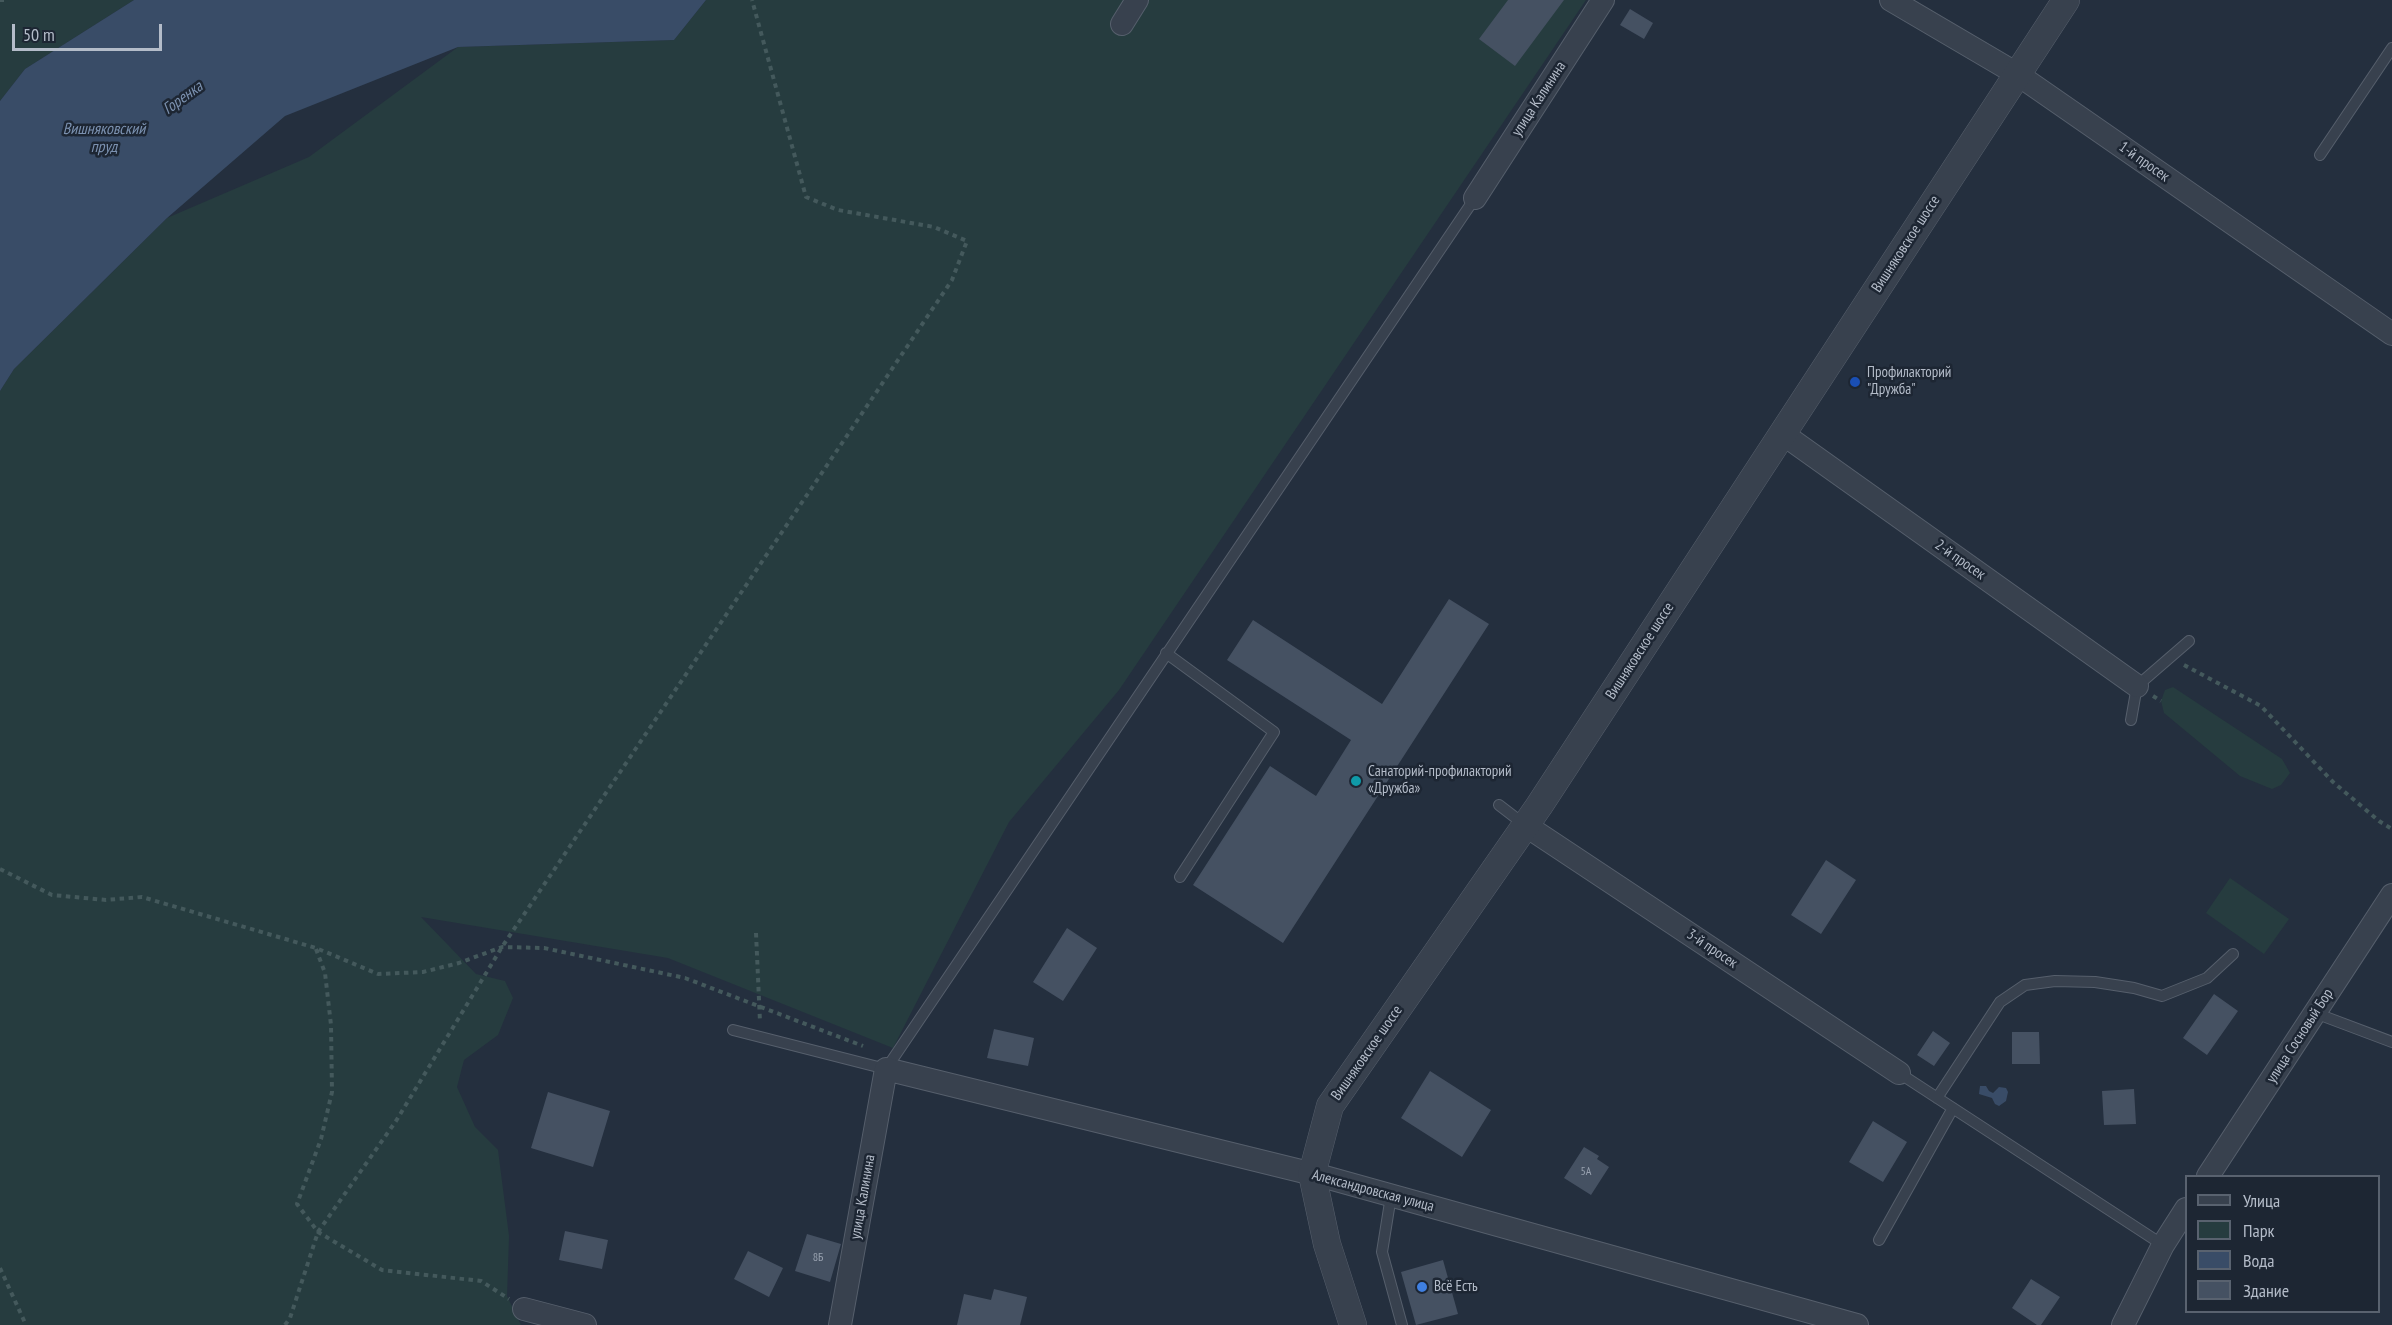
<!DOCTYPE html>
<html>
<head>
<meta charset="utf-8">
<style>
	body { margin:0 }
	#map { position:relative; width:2392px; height:1325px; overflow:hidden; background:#242f3e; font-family:"PT Sans Narrow",sans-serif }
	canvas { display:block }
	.legend { position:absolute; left:2185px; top:1175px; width:195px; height:138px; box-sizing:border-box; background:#1d2633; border:2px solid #59626f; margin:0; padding:8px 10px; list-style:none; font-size:18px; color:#b4bcc9 }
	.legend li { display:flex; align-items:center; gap:12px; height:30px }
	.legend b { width:30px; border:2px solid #59626f }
	.scale { position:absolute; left:12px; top:24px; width:150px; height:27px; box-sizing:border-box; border:3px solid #b4bcc9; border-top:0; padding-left:8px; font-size:18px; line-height:21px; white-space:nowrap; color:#b4bcc9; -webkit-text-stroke:4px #1d2633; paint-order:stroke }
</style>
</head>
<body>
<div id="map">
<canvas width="2392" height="1325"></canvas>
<ul class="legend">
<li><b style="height:8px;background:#38414e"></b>Улица</li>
<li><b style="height:16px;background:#263c3f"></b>Парк</li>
<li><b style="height:16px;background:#394c67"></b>Вода</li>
<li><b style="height:16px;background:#455162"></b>Здание</li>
</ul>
<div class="scale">50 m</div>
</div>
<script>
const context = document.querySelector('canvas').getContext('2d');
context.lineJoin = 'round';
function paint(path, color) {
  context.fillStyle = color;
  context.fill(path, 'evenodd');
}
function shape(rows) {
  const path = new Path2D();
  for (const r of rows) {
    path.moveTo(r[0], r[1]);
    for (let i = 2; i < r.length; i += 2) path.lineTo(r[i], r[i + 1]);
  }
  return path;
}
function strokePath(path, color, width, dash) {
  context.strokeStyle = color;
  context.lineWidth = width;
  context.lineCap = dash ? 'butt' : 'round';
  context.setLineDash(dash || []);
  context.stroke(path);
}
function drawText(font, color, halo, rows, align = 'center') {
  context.font = font + ' "PT Sans Narrow",sans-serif';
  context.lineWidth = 5;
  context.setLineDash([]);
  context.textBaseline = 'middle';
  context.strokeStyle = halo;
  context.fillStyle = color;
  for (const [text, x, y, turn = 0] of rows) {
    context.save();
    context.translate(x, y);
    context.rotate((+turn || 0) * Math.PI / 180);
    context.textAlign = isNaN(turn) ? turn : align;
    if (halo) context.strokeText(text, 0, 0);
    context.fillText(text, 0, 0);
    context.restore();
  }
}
paint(shape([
	[0,0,134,0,25,69,0,101],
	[706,0,1586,0,1119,690,1009,822,893,1048,668,958,421,917,476,974,505,981,513,998,498,1035,464,1060,457,1087,475,1127,498,1150,509,1236,507,1296,521,1325,0,1325,0,391,14,369,167,218,309,157,458,47,674,40],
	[2173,687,2282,759,2290,773,2281,785,2272,789,2240,776,2164,713,2161,701,2165,690],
	[2230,878,2289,919,2264,954,2206,913]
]), '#263c3f');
paint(shape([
	[134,0,706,0,674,40,458,47,285,116,167,218,14,369,0,391,0,101,25,69],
	[1980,1086,1986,1086,1989,1091,1993,1093,1999,1087,2006,1088,2008,1092,2006,1101,1999,1106,1995,1104,1992,1098,1979,1094]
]), '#394c67');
paint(shape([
	[1508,0,1564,0,1515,66,1479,39],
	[1630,9,1653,23,1644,39,1620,25],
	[1449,599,1489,624,1283,943,1193,885,1270,766,1316,796,1351,740,1227,660,1253,620,1382,704],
	[1826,860,1856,880,1821,934,1791,915],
	[1067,928,1097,948,1063,1001,1033,982],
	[2214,994,2238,1011,2207,1055,2183,1038],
	[994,1029,1034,1038,1028,1066,987,1058],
	[1933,1031,1950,1043,1934,1066,1917,1055],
	[2012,1032,2039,1032,2040,1064,2012,1064],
	[1430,1071,1491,1110,1462,1157,1401,1118],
	[2134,1089,2136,1124,2104,1125,2102,1091],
	[548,1092,610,1111,593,1167,531,1148],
	[1873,1121,1907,1142,1883,1182,1849,1162],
	[1584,1147,1599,1156,1597,1159,1609,1167,1591,1195,1564,1178],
	[565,1231,608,1240,602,1269,559,1260],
	[807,1234,841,1244,830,1282,795,1271],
	[748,1251,783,1268,769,1297,734,1279],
	[1443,1260,1458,1314,1416,1325,1401,1272],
	[2031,1279,2060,1297,2041,1325,2037,1325,2012,1308],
	[994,1289,1027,1297,1020,1325,957,1325,964,1294,991,1300]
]), '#455162');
const service = shape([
	[2320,155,2392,48],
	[1166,653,1274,732,1180,877],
	[2131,720,2137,686,2189,641],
	[1499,805,1525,825],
	[2315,1013,2392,1042],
	[733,1030,886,1069,1475,198],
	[1899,1073,2163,1245],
	[1937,1098,2000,1002,2025,985,2055,981,2095,982,2134,988,2162,996,2207,978,2233,954],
	[1391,1196,1382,1252,1402,1325],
	[1879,1240,1953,1108]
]);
const minor = shape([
	[1891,0,2017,74,2392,334],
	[1122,24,1137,0],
	[1475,198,1603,0],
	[1783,434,2137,686],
	[1525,825,1899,1073],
	[2208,1176,2392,895],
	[524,1309,585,1325],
	[840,1325,886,1069,1325,1177,1857,1325],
	[2123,1325,2163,1245,2186,1209]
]);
const tertiary = shape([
	[1353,1325,1327,1244,1312,1174,1330,1106,1539,806,2066,0]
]);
strokePath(service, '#565f6c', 12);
strokePath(minor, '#565f6c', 24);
strokePath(tertiary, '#565f6c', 28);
strokePath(shape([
	[0,0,4,0],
	[2184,665,2261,706,2333,782,2379,821,2392,829],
	[2153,696,2161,701],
	[0,869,52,895,106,900,142,897,316,948,378,974,423,972,459,963,502,947,544,948,685,978,863,1046],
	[756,933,760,1022],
	[316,949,325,973,331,1025,332,1092,321,1139,297,1204,318,1232,382,1270,481,1281,509,1299],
	[0,1268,26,1325],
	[285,1325,290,1318,318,1232,396,1121,502,947,952,280,967,241,934,227,838,210,806,197,752,0]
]), '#44595c', 4, [4.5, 4.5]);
strokePath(service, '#38414e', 10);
strokePath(minor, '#38414e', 22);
strokePath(tertiary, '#38414e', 27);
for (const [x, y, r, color] of [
	[1855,382,6,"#1a4fb4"],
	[1356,781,6,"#0f9aa8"],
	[1422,1287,6,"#3f7fe0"]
]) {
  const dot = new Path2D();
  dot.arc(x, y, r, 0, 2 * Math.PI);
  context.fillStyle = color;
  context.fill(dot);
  strokePath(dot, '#1d2633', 2);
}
drawText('12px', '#98a1af', null, [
	["5А",1586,1172],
	["8Б",818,1258]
]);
drawText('15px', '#b4bcc9', '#1d2633', [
	["улица Калинина",1539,99,-57],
	["1-й просек",2144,162,35],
	["Вишняковское шоссе",1906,244,-57],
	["2-й просек",1960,560,35],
	["Вишняковское шоссе",1640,651,-57],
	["3-й просек",1712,949,34],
	["улица Сосновый Бор",2300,1036,-57],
	["Вишняковское шоссе",1367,1053,-55],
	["Александровская улица",1373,1191,15],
	["улица Калинина",863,1197,-80]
]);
drawText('15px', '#b4bcc9', '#1d2633', [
	["Профилакторий",1867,373],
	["\"Дружба\"",1867,390],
	["Санаторий-профилакторий",1368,772],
	["«Дружба»",1368,789],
	["Всё Есть",1434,1287]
], 'left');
drawText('italic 16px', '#7c92b1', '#1d2633', [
	["Горенка",183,98,-36],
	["Вишняковский",104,129],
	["пруд",104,147]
]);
</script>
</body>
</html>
